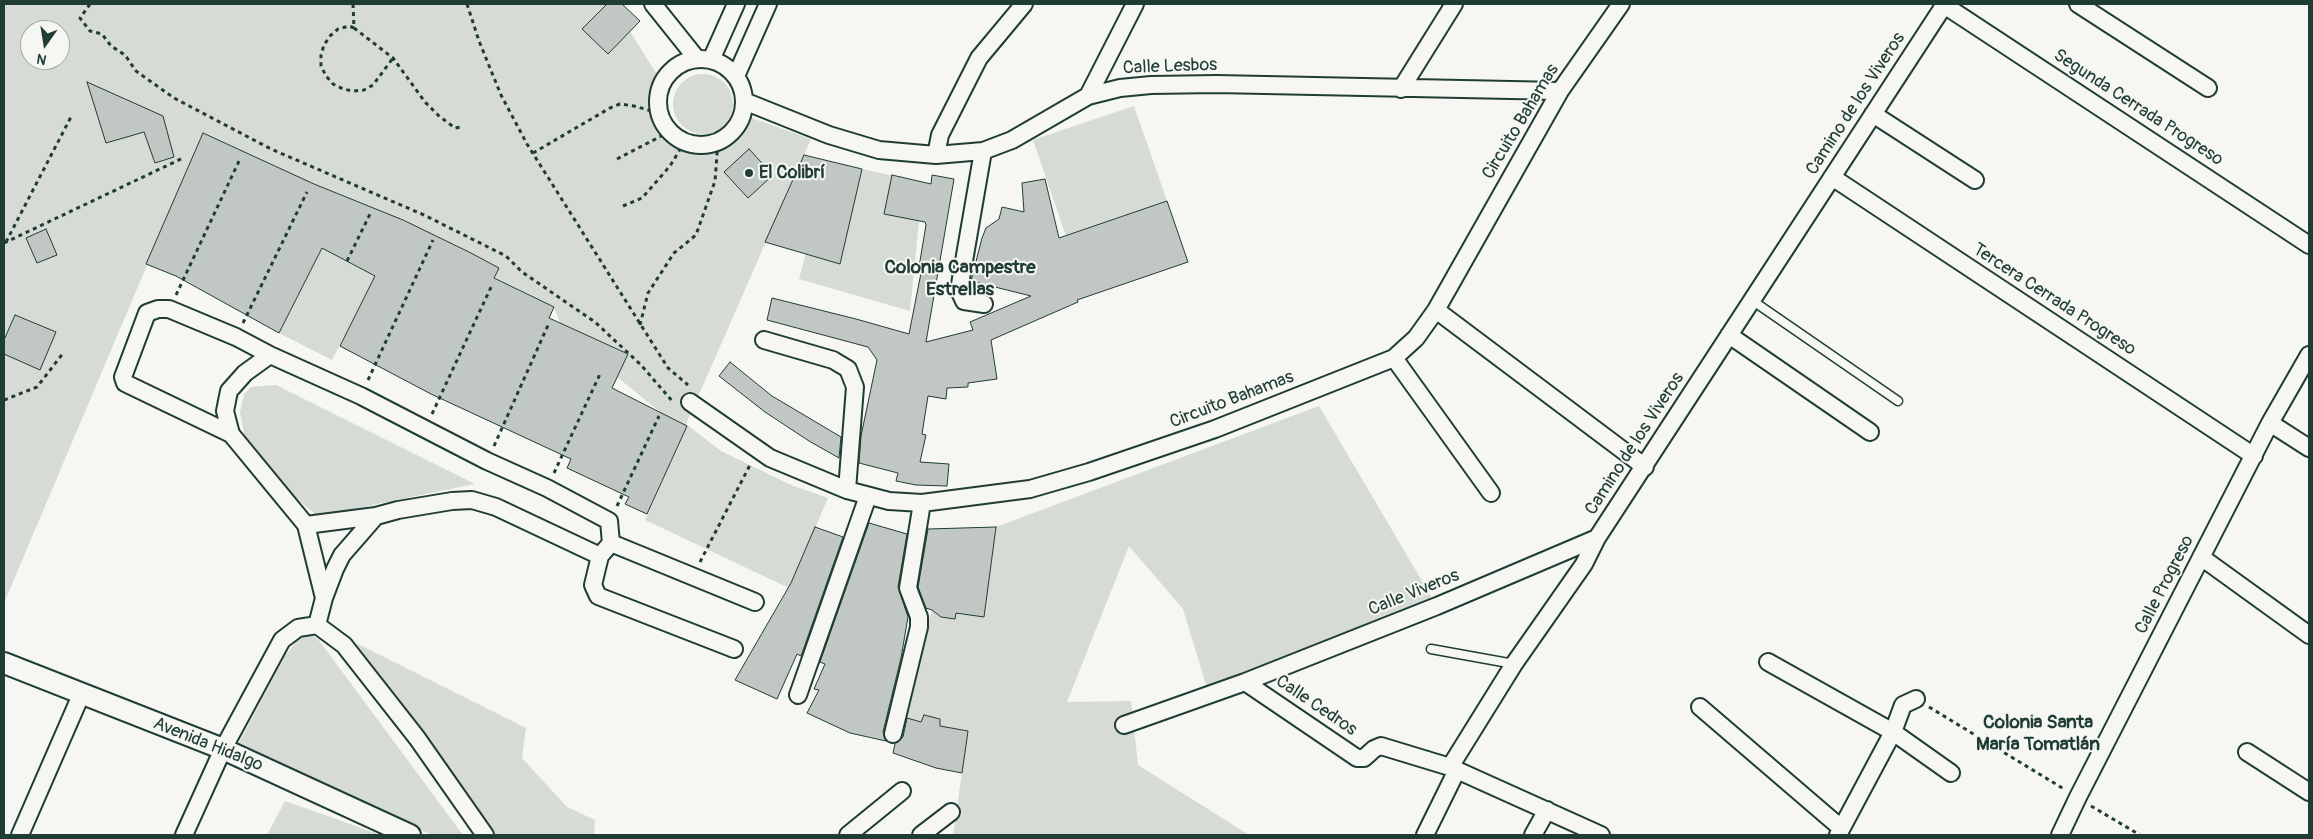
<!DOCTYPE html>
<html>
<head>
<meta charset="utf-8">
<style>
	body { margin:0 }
	#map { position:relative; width:2313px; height:839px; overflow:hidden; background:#f6f6f2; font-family:Pangolin,sans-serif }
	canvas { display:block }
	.frame { position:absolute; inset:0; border:5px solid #1f3d34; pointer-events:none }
	.north { position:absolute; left:20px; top:20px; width:50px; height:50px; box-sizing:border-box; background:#f6f6f2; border:1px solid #a0aca6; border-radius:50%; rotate:193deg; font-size:14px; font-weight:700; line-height:20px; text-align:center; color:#1f3d34 }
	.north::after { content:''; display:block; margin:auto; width:18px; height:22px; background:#1f3d34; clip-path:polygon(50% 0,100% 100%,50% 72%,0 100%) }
</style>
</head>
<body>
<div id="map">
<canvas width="2313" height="839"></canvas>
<div class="frame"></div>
<div class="north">N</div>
</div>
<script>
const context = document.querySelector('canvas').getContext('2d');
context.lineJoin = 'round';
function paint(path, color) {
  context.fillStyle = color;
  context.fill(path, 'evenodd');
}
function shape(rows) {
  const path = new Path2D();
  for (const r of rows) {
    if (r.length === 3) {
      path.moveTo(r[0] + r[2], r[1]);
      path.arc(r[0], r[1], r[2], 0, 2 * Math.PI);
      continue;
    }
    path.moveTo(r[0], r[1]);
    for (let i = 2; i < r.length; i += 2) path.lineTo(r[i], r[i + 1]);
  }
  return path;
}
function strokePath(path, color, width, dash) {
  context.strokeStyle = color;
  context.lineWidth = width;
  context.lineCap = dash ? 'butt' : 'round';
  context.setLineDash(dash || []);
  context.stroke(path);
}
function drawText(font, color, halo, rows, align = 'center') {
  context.font = font + ' Pangolin,sans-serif';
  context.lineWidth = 4;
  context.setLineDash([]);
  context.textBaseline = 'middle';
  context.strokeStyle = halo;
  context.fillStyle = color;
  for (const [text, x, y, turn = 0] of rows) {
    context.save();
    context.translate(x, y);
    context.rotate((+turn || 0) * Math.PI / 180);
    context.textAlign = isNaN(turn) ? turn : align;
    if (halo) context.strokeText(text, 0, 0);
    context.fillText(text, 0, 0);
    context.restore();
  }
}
paint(shape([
	[4,4,613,4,661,81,657,96,657,110,662,124,671,135,684,143,698,146,713,144,726,138,736,129,743,115,811,139,686,424,721,451,791,485,828,498,789,588,645,520,687,426,665,416,617,377,628,354,560,323,554,307,494,277,499,268,469,252,403,220,309,182,203,133,4,603],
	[30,30,60,30,60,60,30,60],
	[703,104,30],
	[1134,106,1167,201,1066,236,1033,140],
	[862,169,923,182,910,311,799,279,806,253,840,264],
	[322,248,375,276,332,360,279,333],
	[276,385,475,484,377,504,357,509,337,520,315,514,278,483,246,442,240,413,244,394,251,387],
	[1319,406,1432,598,1207,688,1183,609,1129,546,1067,702,1131,701,1138,765,1249,835,953,835,968,731,940,726,940,719,924,715,921,722,901,717,932,610,941,617,954,619,956,613,984,616,996,527],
	[308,634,318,639,463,835,432,835,234,752,285,656,297,641],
	[356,643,526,728,522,758,567,807,595,820,594,835,493,835],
	[285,801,381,835,267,835]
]), '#d6dbd6');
const building = shape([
	[607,4,622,4,640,21,608,54,582,29,607,4],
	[87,82,163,116,174,157,155,163,144,132,106,143,87,82],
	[203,133,314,184,403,220,469,252,499,268,494,278,554,307,549,318,628,354,612,388,687,426,647,514,625,504,629,497,567,468,571,459,431,394,340,346,375,276,322,248,279,333,176,276,146,264,203,133],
	[749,149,773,175,748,198,724,172,749,149],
	[804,155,862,169,840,264,765,242,804,155],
	[892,175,931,184,932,175,954,179,926,342,973,330,970,322,1031,296,971,281,982,238,986,228,999,219,1002,207,1024,212,1022,183,1045,179,1059,238,1167,201,1188,262,1077,300,1078,302,991,340,997,379,968,383,968,387,947,388,946,399,928,396,922,434,926,435,920,462,949,464,947,486,916,485,896,481,898,473,859,463,861,436,877,360,868,347,767,320,772,298,856,319,909,334,921,273,918,273,926,225,925,222,884,214,892,175],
	[46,229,57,255,37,263,26,238,46,229],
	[15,315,56,332,40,370,4,354,4,340,15,315],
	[730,362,772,396,841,437,839,458,809,441,765,412,719,376,730,362],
	[869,523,907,534,898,587,908,617,901,658,883,732,886,741,850,733,807,713,819,690,814,689,825,664,820,662,869,523],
	[815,527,843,537,801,656,797,654,777,699,735,680,791,583,815,527],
	[996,527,984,617,956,613,955,619,941,617,932,610,926,608,918,587,928,529,996,527],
	[924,715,940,719,940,726,968,731,962,773,936,768,893,753,895,744,903,737,907,718,921,722,924,715]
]);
paint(building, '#c1c8c3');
strokePath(building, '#1f3d34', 1);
const service = shape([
	[1753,301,1898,401],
	[1431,649,1514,664]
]);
const minor = shape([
	[653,4,697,59],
	[2078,4,2208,88],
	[1944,5,2309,245],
	[701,102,43],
	[711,60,736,4],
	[736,76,768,4],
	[1401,89,1454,4],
	[1088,96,1135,4],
	[744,101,829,135,879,150,936,155,983,151,1012,140,1088,96,1120,88,1151,85,1216,84,1560,91],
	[1873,114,1975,180],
	[983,151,959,290,964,301,984,304],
	[936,155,940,135,979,58,1024,4],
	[1832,177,2254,456],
	[1436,310,1645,467],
	[1729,335,1870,432],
	[764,340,833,360,848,369,855,387,847,490],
	[1394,358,1491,493],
	[690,402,770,458,847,490,889,501,922,503,1030,489,1089,472,1215,429,1394,358,1416,338,1436,310,1560,91,1621,4],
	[2270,423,2309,448],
	[231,434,225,411,229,391,245,373,270,355],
	[306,525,376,516],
	[611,543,755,602],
	[2201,557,2309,635],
	[324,598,335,569,342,555,376,516,398,510,452,501,472,500,496,507,600,556],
	[317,625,324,598,306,525,231,434,125,383,123,377,147,313,158,309,169,309,236,337,270,355,361,396,487,461,547,488,609,521,611,543,600,556,593,585,598,596,734,649],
	[1768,662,1893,732,1951,773],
	[1245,682,1357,758,1364,758,1374,749,1381,746,1450,767,1601,835],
	[798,695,868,496],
	[1700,707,1841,828],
	[1124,725,1245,682,1437,606,1597,538],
	[893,734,919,627,919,617,908,588,922,503],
	[2247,752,2309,792],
	[1450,767,1514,664,1584,564,1597,538,1945,4],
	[20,835,81,695],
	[184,835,223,749,282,640,298,628,317,625,344,645,417,738,485,835],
	[848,835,902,791],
	[921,835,951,812],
	[1425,835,1457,770],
	[1533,835,1547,810],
	[1838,835,1893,732,1903,705,1916,699],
	[2060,835,2078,797,2270,423,2309,355]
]);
const tertiary = shape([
	[4,663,223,749,410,835]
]);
strokePath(service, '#1f3d34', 11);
strokePath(minor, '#1f3d34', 20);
strokePath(tertiary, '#1f3d34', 24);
strokePath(shape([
	[90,4,80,18,90,31,102,34,111,46,125,55,136,71,174,98,271,149,424,215,506,256,522,272,595,322,641,365,673,402],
	[353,4,354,28,393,58,425,102,439,116,455,128,462,127],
	[467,4,479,41,501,95,527,144,668,368,688,385],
	[354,28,349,26,338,29,330,36,324,45,321,55,321,66,326,76,333,84,343,89,353,91,364,90,373,85,393,58],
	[533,153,610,108,620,104,634,106,659,113],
	[617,159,669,132],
	[623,206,642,198,670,166,684,143],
	[6,242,72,115],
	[4,243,183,158],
	[347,261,371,212],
	[176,295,240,159],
	[243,323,307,192],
	[640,325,648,293,674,253,696,235,715,181,718,142],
	[368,380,433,240],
	[4,400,37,387,64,352],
	[432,414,492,285],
	[494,446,549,323],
	[554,473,600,374],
	[617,506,659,416],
	[700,562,750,465],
	[1929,707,2064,789],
	[2091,806,2140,835]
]), '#1f3d34', 3, [4, 4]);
strokePath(service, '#f6f6f2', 8);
strokePath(minor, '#f6f6f2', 16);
strokePath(tertiary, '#f6f6f2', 20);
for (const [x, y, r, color] of [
	[749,173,5,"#1f3d34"]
]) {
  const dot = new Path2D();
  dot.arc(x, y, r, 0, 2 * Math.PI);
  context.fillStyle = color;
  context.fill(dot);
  strokePath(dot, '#f6f6f2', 2);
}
drawText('18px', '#1f3d34', '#f6f6f2', [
	["Calle Lesbos",1170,67,-2],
	["Camino de los Viveros",1856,104,-57],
	["Segunda Cerrada Progreso",2138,108,33],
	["Circuito Bahamas",1521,122,-59],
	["Tercera Cerrada Progreso",2054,300,33],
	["Circuito Bahamas",1232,400,-21],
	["Camino de los Viveros",1635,444,-57],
	["Calle Progreso",2165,585,-63],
	["Calle Viveros",1414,593,-22],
	["Calle Cedros",1316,706,34],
	["Avenida Hidalgo",208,745,22]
]);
drawText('bold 18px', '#1f3d34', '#f6f6f2', [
	["El Colibrí",759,173]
], 'left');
drawText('bold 19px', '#1f3d34', '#f6f6f2', [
	["Colonia Campestre",960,268],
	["Estrellas",960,290],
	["Colonia Santa",2038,723],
	["María Tomatlán",2038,745]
]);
</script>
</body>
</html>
